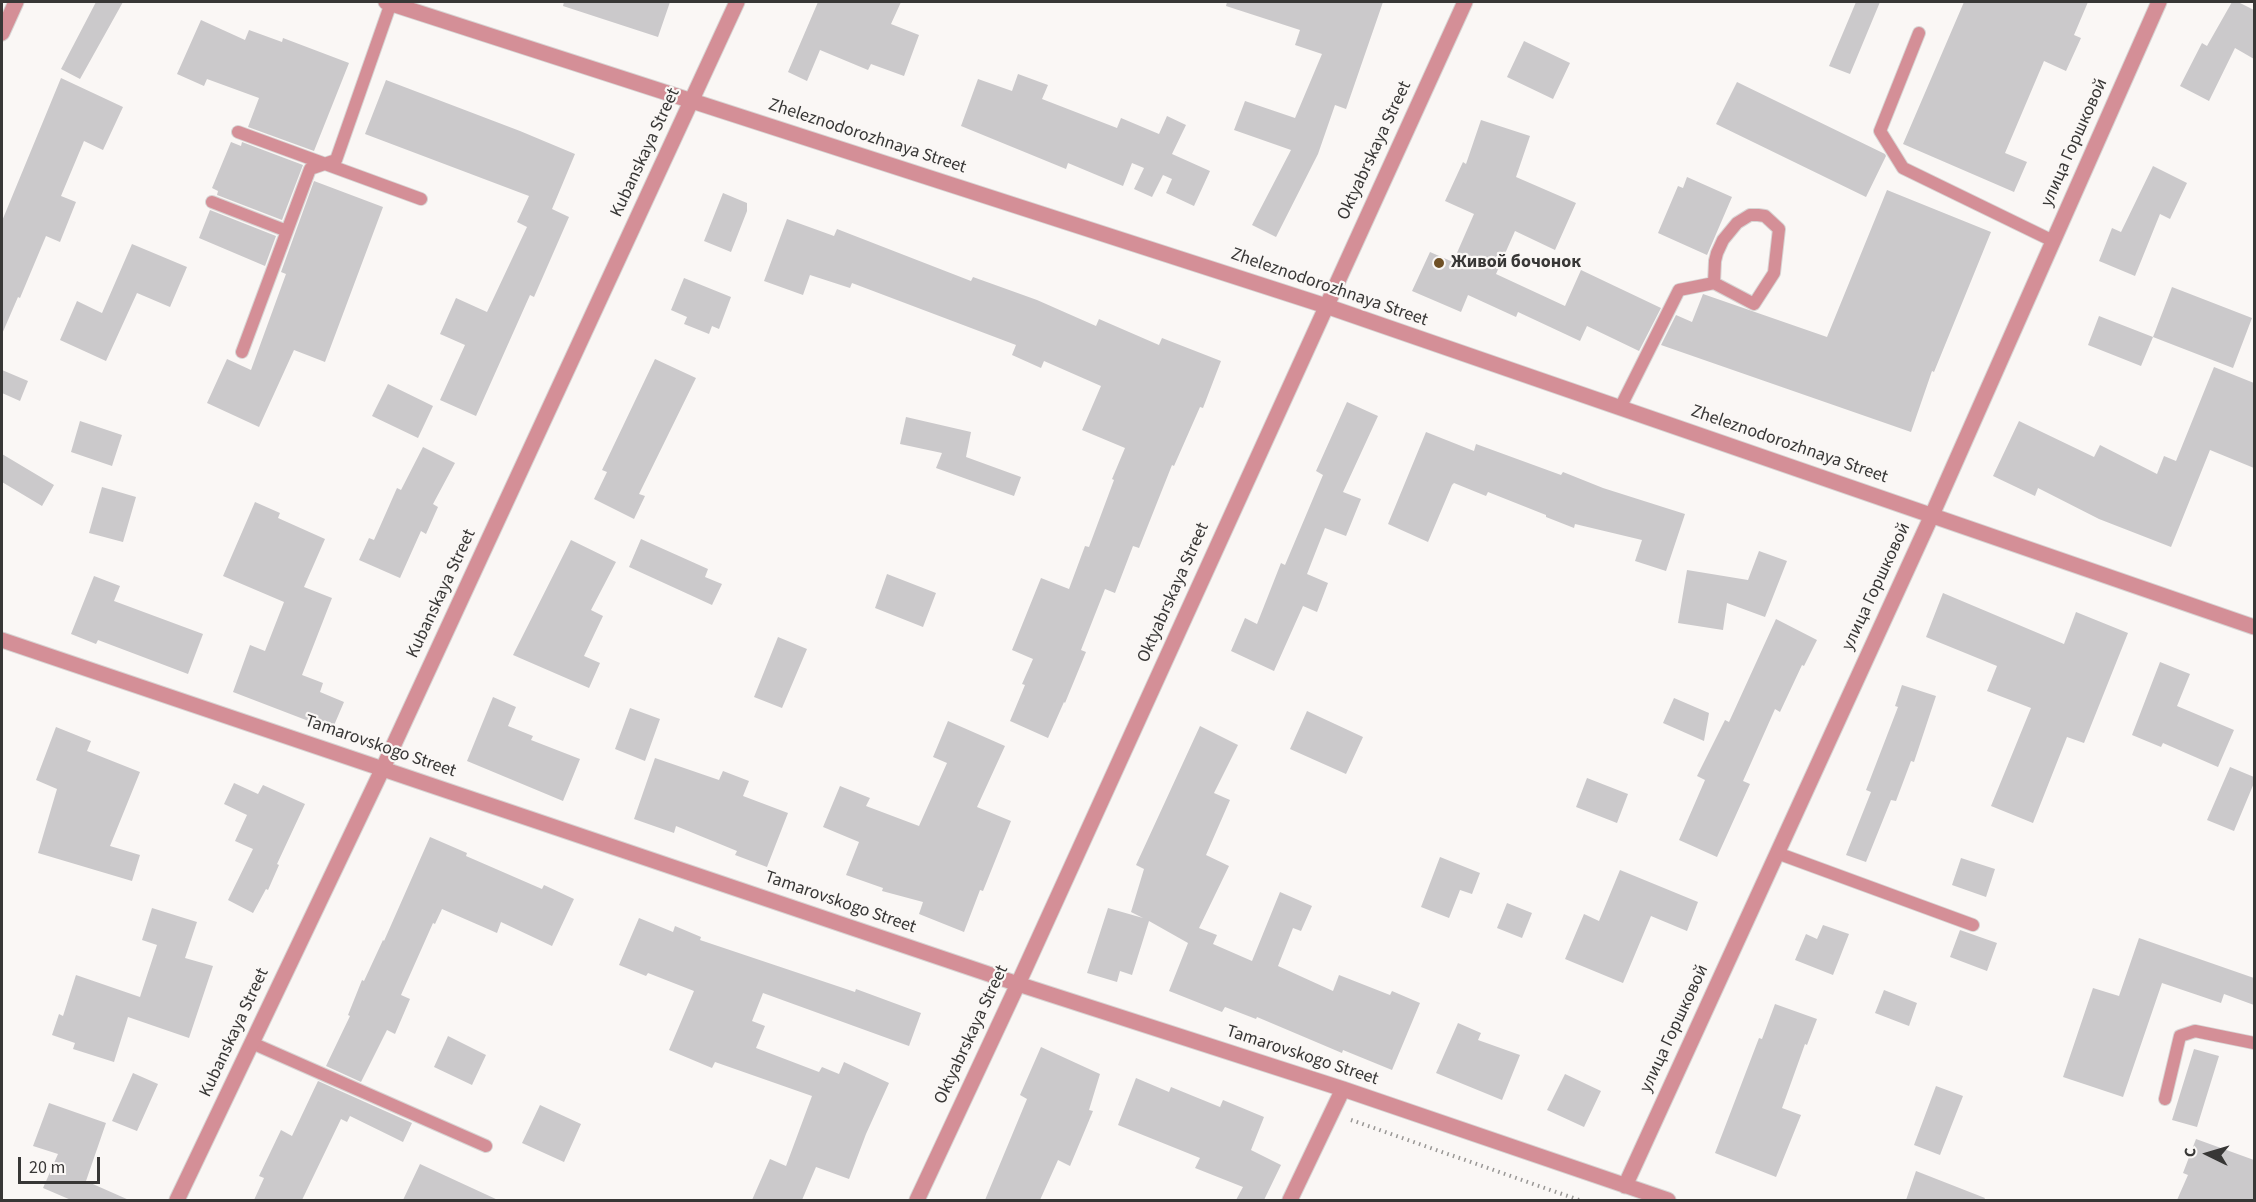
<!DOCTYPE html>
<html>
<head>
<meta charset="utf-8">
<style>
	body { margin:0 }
	#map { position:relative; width:2256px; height:1202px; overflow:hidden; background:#faf7f5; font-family:"Source Sans 3",sans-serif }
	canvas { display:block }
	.frame { position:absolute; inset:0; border:3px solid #383736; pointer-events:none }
	.north { position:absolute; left:2178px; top:1124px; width:60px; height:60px; -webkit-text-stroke:4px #faf7f5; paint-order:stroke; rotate:275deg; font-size:16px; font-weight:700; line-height:24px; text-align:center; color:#383736 }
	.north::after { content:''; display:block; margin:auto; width:21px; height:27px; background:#383736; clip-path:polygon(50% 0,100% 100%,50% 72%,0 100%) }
	.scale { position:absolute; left:18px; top:1157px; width:82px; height:27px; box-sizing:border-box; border:3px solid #383736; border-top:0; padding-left:8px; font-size:18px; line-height:21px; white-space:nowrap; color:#383736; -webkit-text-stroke:4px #faf7f5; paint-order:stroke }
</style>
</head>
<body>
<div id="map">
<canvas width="2256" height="1202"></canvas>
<div class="frame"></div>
<div class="north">С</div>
<div class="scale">20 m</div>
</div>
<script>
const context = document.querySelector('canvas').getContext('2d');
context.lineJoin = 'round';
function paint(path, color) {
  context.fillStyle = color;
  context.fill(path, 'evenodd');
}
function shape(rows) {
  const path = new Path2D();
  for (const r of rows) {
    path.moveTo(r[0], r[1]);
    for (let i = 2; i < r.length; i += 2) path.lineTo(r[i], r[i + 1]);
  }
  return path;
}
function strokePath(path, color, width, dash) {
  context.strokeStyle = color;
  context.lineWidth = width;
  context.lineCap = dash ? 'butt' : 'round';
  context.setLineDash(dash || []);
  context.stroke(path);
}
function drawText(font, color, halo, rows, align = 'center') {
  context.font = font + ' "Source Sans 3",sans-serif';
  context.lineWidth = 4.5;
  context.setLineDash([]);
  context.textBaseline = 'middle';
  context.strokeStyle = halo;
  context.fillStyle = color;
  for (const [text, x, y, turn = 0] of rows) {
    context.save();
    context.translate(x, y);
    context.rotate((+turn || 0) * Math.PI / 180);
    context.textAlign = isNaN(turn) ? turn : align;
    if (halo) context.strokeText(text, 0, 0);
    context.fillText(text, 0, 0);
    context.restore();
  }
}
paint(shape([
	[96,2,123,2,80,79,61,69],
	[564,2,670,2,658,37,563,6],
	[818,2,901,2,891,24,919,35,904,76,871,64,868,70,820,50,807,81,788,72],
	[1227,2,1383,2,1346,109,1335,105,1318,154,1276,237,1252,225,1291,150,1234,130,1245,101,1295,118,1322,54,1295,45,1300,30,1226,6],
	[1856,2,1880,2,1850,74,1829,66],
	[1964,2,2088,2,2074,35,2081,38,2066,71,2044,61,2005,153,2027,162,2014,192,1903,144],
	[2232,2,2238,2,2254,10,2254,59,2235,48,2209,101,2180,86,2202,43,2207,46],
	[201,20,245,40,249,30,282,42,283,38,349,63,314,151,248,127,259,98,207,79,204,86,177,74],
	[1524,41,1570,63,1553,99,1507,77],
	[1018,74,1048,85,1042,99,1117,128,1121,118,1159,134,1167,116,1186,125,1172,154,1210,171,1194,206,1166,193,1172,179,1163,175,1152,197,1134,189,1144,168,1132,163,1123,186,1068,163,1066,169,961,126,978,79,1012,91],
	[61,78,123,107,103,150,84,141,61,196,76,202,60,242,46,236,20,298,18,297,2,334,2,221],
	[386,80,520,131,575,154,552,209,569,217,534,297,530,295,476,416,440,400,465,345,440,334,456,298,487,312,527,227,517,222,529,196,365,134],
	[1737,82,1885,154,1886,156,1866,197,1716,124],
	[1481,120,1530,136,1516,177,1576,203,1555,250,1515,231,1496,274,1565,306,1581,270,1661,308,1639,351,1587,326,1580,341,1518,312,1516,317,1468,295,1461,312,1412,291,1430,252,1453,262,1474,214,1445,201,1463,162,1466,164],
	[231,142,241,146,242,142,303,165,282,220,217,195,218,191,212,188],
	[2153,166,2187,183,2170,219,2160,214,2135,276,2099,261,2112,228,2121,232],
	[1687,177,1732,197,1707,255,1658,233,1678,186,1683,188],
	[314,181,383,207,325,362,294,350,259,427,207,403,227,359,251,370,286,274,281,272],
	[1887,190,1991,232,1934,372,1932,371,1911,432,1661,345,1676,315,1692,322,1703,294,1827,337],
	[723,193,747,203,747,211,731,252,704,241],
	[210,210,276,236,265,266,199,238],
	[787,219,834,236,837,229,971,281,973,277,1037,300,1096,326,1099,319,1159,345,1162,338,1221,361,1203,408,1200,407,1174,466,1172,465,1139,548,1133,546,1115,593,1105,589,1081,650,1086,652,1065,703,1064,702,1048,738,1010,721,1025,685,1022,684,1033,659,1012,650,1041,578,1069,589,1085,546,1089,547,1114,480,1112,479,1125,448,1082,430,1101,386,1044,361,1041,368,1012,355,1016,345,852,283,850,288,810,275,803,295,764,281],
	[132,244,187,267,170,307,137,293,106,361,60,340,77,301,102,313],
	[684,278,731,297,719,329,712,326,709,334,684,324,687,317,671,310],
	[2172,287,2252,318,2233,368,2153,337],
	[2099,316,2153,337,2141,366,2088,345],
	[655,359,696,378,639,494,645,496,634,519,594,499,607,472,602,470],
	[2214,367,2254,383,2254,468,2210,450,2171,547,2099,519,2038,488,2035,496,1993,476,2019,421,2094,457,2100,445,2157,474,2164,456,2176,461],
	[2,370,28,381,20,401,2,393],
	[388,384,433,406,418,438,372,416],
	[1347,402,1378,416,1343,492,1361,499,1346,536,1325,528,1307,574,1328,583,1317,612,1303,606,1274,671,1231,651,1245,618,1257,624,1281,563,1285,565,1323,475,1316,471],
	[906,417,971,432,966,457,1021,477,1014,496,936,468,942,453,900,444],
	[80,421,122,435,112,466,71,452],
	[1426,432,1474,451,1476,444,1561,475,1563,472,1603,488,1685,514,1666,571,1635,561,1642,540,1575,524,1574,528,1546,517,1546,515,1488,492,1486,496,1454,483,1452,485,1428,542,1388,524],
	[423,447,455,463,433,504,438,507,426,534,421,531,400,578,359,560,369,538,374,540,397,488,401,490],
	[2,454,54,485,42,506,2,482],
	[102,487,136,497,123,542,89,533],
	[255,502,280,513,278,518,325,539,304,587,332,598,302,675,323,683,320,692,344,702,332,730,233,692,250,645,265,651,284,602,223,576],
	[641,539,708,569,705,577,722,584,712,605,629,567],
	[571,540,616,562,591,610,603,616,584,656,600,663,589,688,513,655],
	[1759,551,1787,561,1765,617,1727,603,1723,630,1678,623,1687,570,1748,580],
	[887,574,936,593,923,627,875,608],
	[94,576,120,586,114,601,203,634,188,674,98,640,96,644,71,634],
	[1943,593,2064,644,2076,612,2128,633,2084,743,2067,737,2033,823,1991,806,2031,708,1987,691,1997,666,1926,637],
	[1776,619,1817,640,1804,666,1802,665,1780,712,1775,709,1743,781,1750,784,1717,857,1679,840,1705,780,1697,776,1725,720,1729,722],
	[778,637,807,649,782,708,754,697],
	[2160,662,2190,674,2177,706,2234,730,2218,767,2163,743,2161,747,2132,735],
	[1902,685,1936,696,1914,762,1911,761,1896,801,1891,800,1866,862,1846,855,1871,792,1866,790,1898,707,1895,706],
	[493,697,516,707,508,726,533,736,531,740,580,759,563,801,467,761],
	[1674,698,1709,713,1704,741,1663,723],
	[630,708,660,719,645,761,615,749],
	[1307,711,1363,737,1346,774,1290,749],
	[948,721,1005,746,977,807,1011,821,983,891,980,890,964,932,919,914,923,902,882,891,883,888,846,875,859,842,823,827,840,786,870,798,866,806,919,826,947,763,933,757],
	[1200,726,1238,745,1214,793,1230,800,1206,855,1229,866,1199,928,1217,935,1213,944,1252,961,1280,892,1312,906,1301,931,1293,928,1278,966,1333,991,1339,975,1390,995,1392,991,1420,1003,1392,1070,1343,1050,1342,1053,1257,1017,1256,1019,1225,1007,1222,1012,1169,991,1188,943,1149,921,1132,975,1120,971,1117,982,1087,973,1108,908,1143,918,1131,912,1144,869,1136,865],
	[56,727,91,741,87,751,140,772,110,846,140,855,132,881,38,853,57,789,36,780],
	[655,758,719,780,723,771,749,781,743,796,788,813,767,867,735,855,737,851,676,826,674,833,634,819],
	[2230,767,2254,777,2254,783,2234,831,2207,820],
	[1587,778,1628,794,1617,823,1576,807],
	[234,783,258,794,263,785,305,804,277,864,279,865,268,890,266,889,253,913,228,900,253,849,235,841,247,815,224,804],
	[430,837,467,853,466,856,542,889,544,885,574,899,552,946,501,922,497,933,442,909,435,924,433,923,401,995,410,999,395,1034,387,1030,361,1082,326,1066,350,1016,348,1015,362,980,364,981,383,940,384,941],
	[1440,857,1480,873,1472,894,1460,890,1449,918,1421,907],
	[1961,858,1995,869,1986,897,1952,885],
	[1620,870,1698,902,1687,931,1651,916,1623,983,1565,959,1584,914,1599,921],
	[1507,903,1532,913,1522,938,1497,928],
	[152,908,197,922,185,958,213,966,189,1038,128,1017,114,1062,73,1049,75,1043,52,1035,59,1014,63,1016,76,975,140,997,157,945,142,940],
	[639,918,673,932,675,926,701,937,700,940,855,992,856,989,921,1013,909,1046,763,993,752,1021,765,1026,756,1048,819,1072,822,1067,839,1074,844,1062,889,1083,866,1134,849,1179,816,1167,802,1200,752,1200,770,1159,786,1166,812,1096,715,1062,712,1068,669,1050,694,991,648,973,646,976,619,965],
	[1823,925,1849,934,1833,975,1795,960,1806,934,1817,939],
	[1960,930,1997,943,1987,971,1950,957],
	[2139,938,2254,978,2254,1005,2224,994,2221,1003,2162,983,2123,1097,2063,1077,2093,988,2119,996],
	[1884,990,1917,1003,1909,1026,1875,1013],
	[1775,1004,1817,1019,1807,1045,1805,1044,1782,1108,1801,1115,1776,1177,1715,1153,1759,1038,1762,1039],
	[1458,1023,1481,1033,1478,1040,1520,1055,1502,1100,1436,1073],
	[448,1036,486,1055,472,1085,434,1067],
	[1041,1047,1100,1074,1089,1110,1093,1111,1070,1166,1058,1160,1040,1200,985,1200,1027,1099,1020,1095],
	[2194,1049,2219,1056,2197,1127,2172,1120],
	[133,1073,158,1084,137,1131,112,1121],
	[1565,1074,1601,1091,1584,1127,1547,1110],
	[1136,1078,1169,1092,1171,1087,1220,1107,1223,1100,1264,1117,1251,1150,1281,1165,1264,1200,1236,1200,1243,1187,1195,1168,1200,1158,1118,1125],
	[318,1081,412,1123,403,1142,350,1116,347,1122,341,1119,302,1200,254,1200,264,1178,259,1176,281,1130,292,1136],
	[1936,1086,1963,1096,1940,1155,1914,1145],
	[49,1103,106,1123,86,1181,129,1200,71,1200,43,1188,58,1154,33,1146],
	[540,1105,581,1124,564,1162,522,1143],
	[2196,1139,2254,1160,2254,1200,2177,1200,2188,1175,2183,1173],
	[420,1164,498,1200,403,1200],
	[1916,1171,1985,1198,1984,1200,1906,1200]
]), '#cbc9cb');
const lane = shape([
	[1919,33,1880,131,1903,168,2053,241],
	[238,132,421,199],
	[212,202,287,231],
	[242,352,310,169,336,160,391,3],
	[1620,408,1679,290,1714,283,1754,304,1774,273,1779,229,1765,216,1758,215,1750,215,1737,223,1723,240,1717,253,1715,261,1714,283],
	[1777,853,1973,925],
	[252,1043,486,1146],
	[2165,1099,2180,1036,2195,1031,2254,1043]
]);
const street = shape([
	[386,2,1326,306,2254,627],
	[2,33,16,2],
	[2,640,1018,984,1343,1089,1668,1200],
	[1625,1186,1932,515,2159,2],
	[177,1200,383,768,737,2],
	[917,1200,1018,984,1465,2],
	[1290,1200,1343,1089]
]);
strokePath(lane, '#d7d4d3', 14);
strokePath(street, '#d7d4d3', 17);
strokePath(shape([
	[1351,1120,1579,1200]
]), '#999795', 4, [1.5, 4.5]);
strokePath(lane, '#d48f97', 12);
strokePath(street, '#d48f97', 15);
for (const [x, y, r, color] of [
	[1439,263,6,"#6f5025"]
]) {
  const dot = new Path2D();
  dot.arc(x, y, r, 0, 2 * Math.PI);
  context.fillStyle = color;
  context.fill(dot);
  strokePath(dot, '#faf7f5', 2);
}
drawText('18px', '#383736', '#faf7f5', [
	["Zheleznodorozhnaya Street",867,137,18],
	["улица Горшковой",2075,143,-66],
	["Oktyabrskaya Street",1375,151,-65],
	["Kubanskaya Street",646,153,-65],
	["Zheleznodorozhnaya Street",1329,288,19],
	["Zheleznodorozhnaya Street",1789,445,19],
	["улица Горшковой",1877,587,-65],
	["Oktyabrskaya Street",1174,593,-66],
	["Kubanskaya Street",442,594,-65],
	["Tamarovskogo Street",380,747,19],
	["Tamarovskogo Street",840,903,19],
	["улица Горшковой",1675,1029,-65],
	["Kubanskaya Street",235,1033,-65],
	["Oktyabrskaya Street",972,1035,-65],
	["Tamarovskogo Street",1302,1056,18]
]);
drawText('bold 18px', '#383736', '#faf7f5', [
	["Живой бочонок",1451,263]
], 'left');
</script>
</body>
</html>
